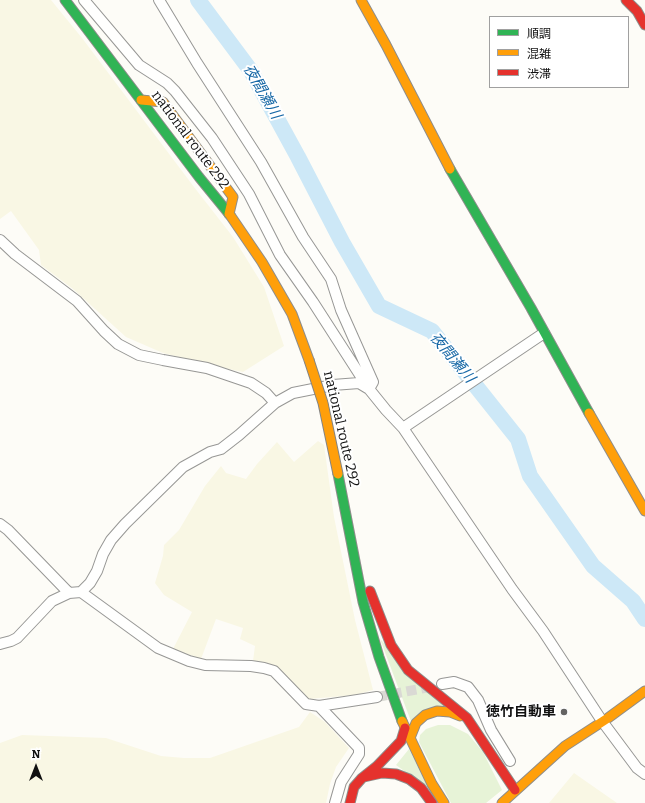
<!DOCTYPE html>
<html>
<head>
<meta charset="utf-8">
<style>
	body { margin:0 }
	#map { position:relative; width:645px; height:803px; overflow:hidden; background:#fdfcf7; font-family:Bitter,"Noto Sans JP",serif }
	canvas { display:block }
	.legend { position:absolute; left:489px; top:16px; width:140px; height:72px; box-sizing:border-box; background:#fff; border:1px solid #a0a0a0; margin:0; padding:5px 7px; list-style:none; font-size:12px; color:#111 }
	.legend li { display:flex; align-items:center; gap:8px; height:20px }
	.legend b { width:20px; border:1px solid #a0a0a0 }
	.north { position:absolute; left:16px; top:747px; width:40px; height:40px; -webkit-text-stroke:3px #fff; paint-order:stroke; rotate:0deg; font-size:11px; font-weight:700; line-height:16px; text-align:center; color:#111 }
	.north::after { content:''; display:block; margin:auto; width:14px; height:18px; background:#111; clip-path:polygon(50% 0,100% 100%,50% 72%,0 100%) }
</style>
</head>
<body>
<div id="map">
<canvas width="645" height="803"></canvas>
<ul class="legend">
<li><b style="height:5px;background:#30b455"></b>順調</li>
<li><b style="height:5px;background:#ff9f0a"></b>混雑</li>
<li><b style="height:5px;background:#e5322d"></b>渋滞</li>
</ul>
<div class="north">N</div>
</div>
<script>
const context = document.querySelector('canvas').getContext('2d');
context.lineJoin = 'round';
function paint(path, color) {
  context.fillStyle = color;
  context.fill(path, 'evenodd');
}
function shape(rows) {
  const path = new Path2D();
  for (const r of rows) {
    path.moveTo(r[0], r[1]);
    for (let i = 2; i < r.length; i += 2) path.lineTo(r[i], r[i + 1]);
  }
  return path;
}
function strokePath(path, color, width, dash) {
  context.strokeStyle = color;
  context.lineWidth = width;
  context.lineCap = dash ? 'butt' : 'round';
  context.setLineDash(dash || []);
  context.stroke(path);
}
function drawText(font, color, halo, rows, align = 'center') {
  context.font = font + ' Bitter,"Noto Sans JP",serif';
  context.lineWidth = 4;
  context.setLineDash([]);
  context.textBaseline = 'middle';
  context.strokeStyle = halo;
  context.fillStyle = color;
  for (const [text, x, y, turn = 0] of rows) {
    context.save();
    context.translate(x, y);
    context.rotate((+turn || 0) * Math.PI / 180);
    context.textAlign = isNaN(turn) ? turn : align;
    if (halo) context.strokeText(text, 0, 0);
    context.fillText(text, 0, 0);
    context.restore();
  }
}
paint(shape([
	[0,0,51,0,82,38,194,187,233,237,264,287,284,346,243,372,215,366,163,353,126,337,73,289,41,265,39,250,11,211,0,219],
	[318,441,324,445,334,517,355,620,373,690,355,695,309,699,294,689,270,666,253,661,255,646,240,639,243,628,216,619,201,659,173,649,192,612,164,595,155,583,163,556,164,545,179,530,205,486,221,466,226,473,246,479,257,464,277,442,294,462],
	[310,712,325,722,349,748,336,767,330,784,326,803,0,803,0,743,22,735,106,738,161,756,184,758,210,758,299,727],
	[574,773,617,803,549,803]
]), '#f9f7e4');
paint(shape([
	[380,639,449,708,412,724],
	[438,725,450,725,468,734,483,752,502,790,486,803,451,803,419,742,420,735,426,729],
	[409,749,429,789,396,765]
]), '#e7f3d7');
strokePath(shape([
	[198,0,251,71,298,157,342,242,379,306,432,331,518,439,530,476,593,566,633,601,645,619]
]), '#cde8f7', 16);
strokePath(shape([
	[377,697,430,687]
]), '#dad9d4', 10, [10, 5]);
const street = shape([
	[84,0,139,65,167,83,175,91,212,138,249,194,280,255,313,302,369,389,386,410,403,428,512,589,543,631,602,721,637,768,645,774],
	[159,0,197,63,261,162,303,237,331,279,341,310,373,382,369,389],
	[0,240,15,254,77,301,104,331,118,344,139,355,163,360,207,368,251,383,266,393,275,403],
	[403,428,544,333],
	[0,524,8,530,69,593],
	[81,592,90,583,97,571,103,554,111,540,125,524,183,467,210,452,221,449,239,435,275,403,293,393,333,385,359,383,369,389],
	[0,644,11,641,17,638,52,601,69,593,81,592,158,648,189,661,205,665,251,666,264,668,274,671,306,704,319,706,359,748,359,754,341,782,335,803],
	[442,684,454,682,468,687,478,700,491,730,510,761],
	[319,706,377,697]
]);
const fast = shape([
	[65,0,199,177,230,215],
	[450,169,531,308,589,413],
	[338,474,363,602,379,657,402,721]
]);
const slow = shape([
	[361,0,386,45,450,169],
	[141,100,163,102,233,197,229,214],
	[230,215,262,262,292,314,309,360],
	[589,413,645,511],
	[402,721,432,784,444,803],
	[410,738,416,723,425,715,437,711,450,712,460,716],
	[502,803,565,746,608,718,645,691]
]);
const jam = shape([
	[626,0,637,11,645,25],
	[370,591,391,645,408,670,467,718,515,790],
	[364,777,382,773,396,774,409,779,421,788,432,803],
	[350,803,354,787,362,778,377,766,401,741,405,728]
]);
strokePath(street, '#979795', 12);
strokePath(fast, '#8e8d8b', 11);
strokePath(slow, '#8e8d8b', 11);
strokePath(jam, '#8e8d8b', 11);
strokePath(street, '#fffffe', 10);
strokePath(fast, '#30b455', 9);
strokePath(slow, '#ff9f0a', 9);
strokePath(jam, '#e5322d', 9);
const slowBridge = shape([
	[309,360,323,403,338,474]
]);
strokePath(slowBridge, '#858482', 11, []);
strokePath(slowBridge, '#ff9f0a', 9);
for (const [x, y, r, color] of [
	[564,712,4,"#646362"]
]) {
  const dot = new Path2D();
  dot.arc(x, y, r, 0, 2 * Math.PI);
  context.fillStyle = color;
  context.fill(dot);
  strokePath(dot, '#fff', 1.5);
}
drawText('14px', '#111', '#fff', [
	["national route 292",190,140,53],
	["national route 292",341,429,77]
]);
drawText('bold 14px', '#111', '#fff', [
	["徳竹自動車",556,712]
], 'right');
drawText('italic 15px', '#1768a6', '#fff', [
	["夜間瀬川",262,92,60],
	["夜間瀬川",452,358,50]
]);
</script>
</body>
</html>
